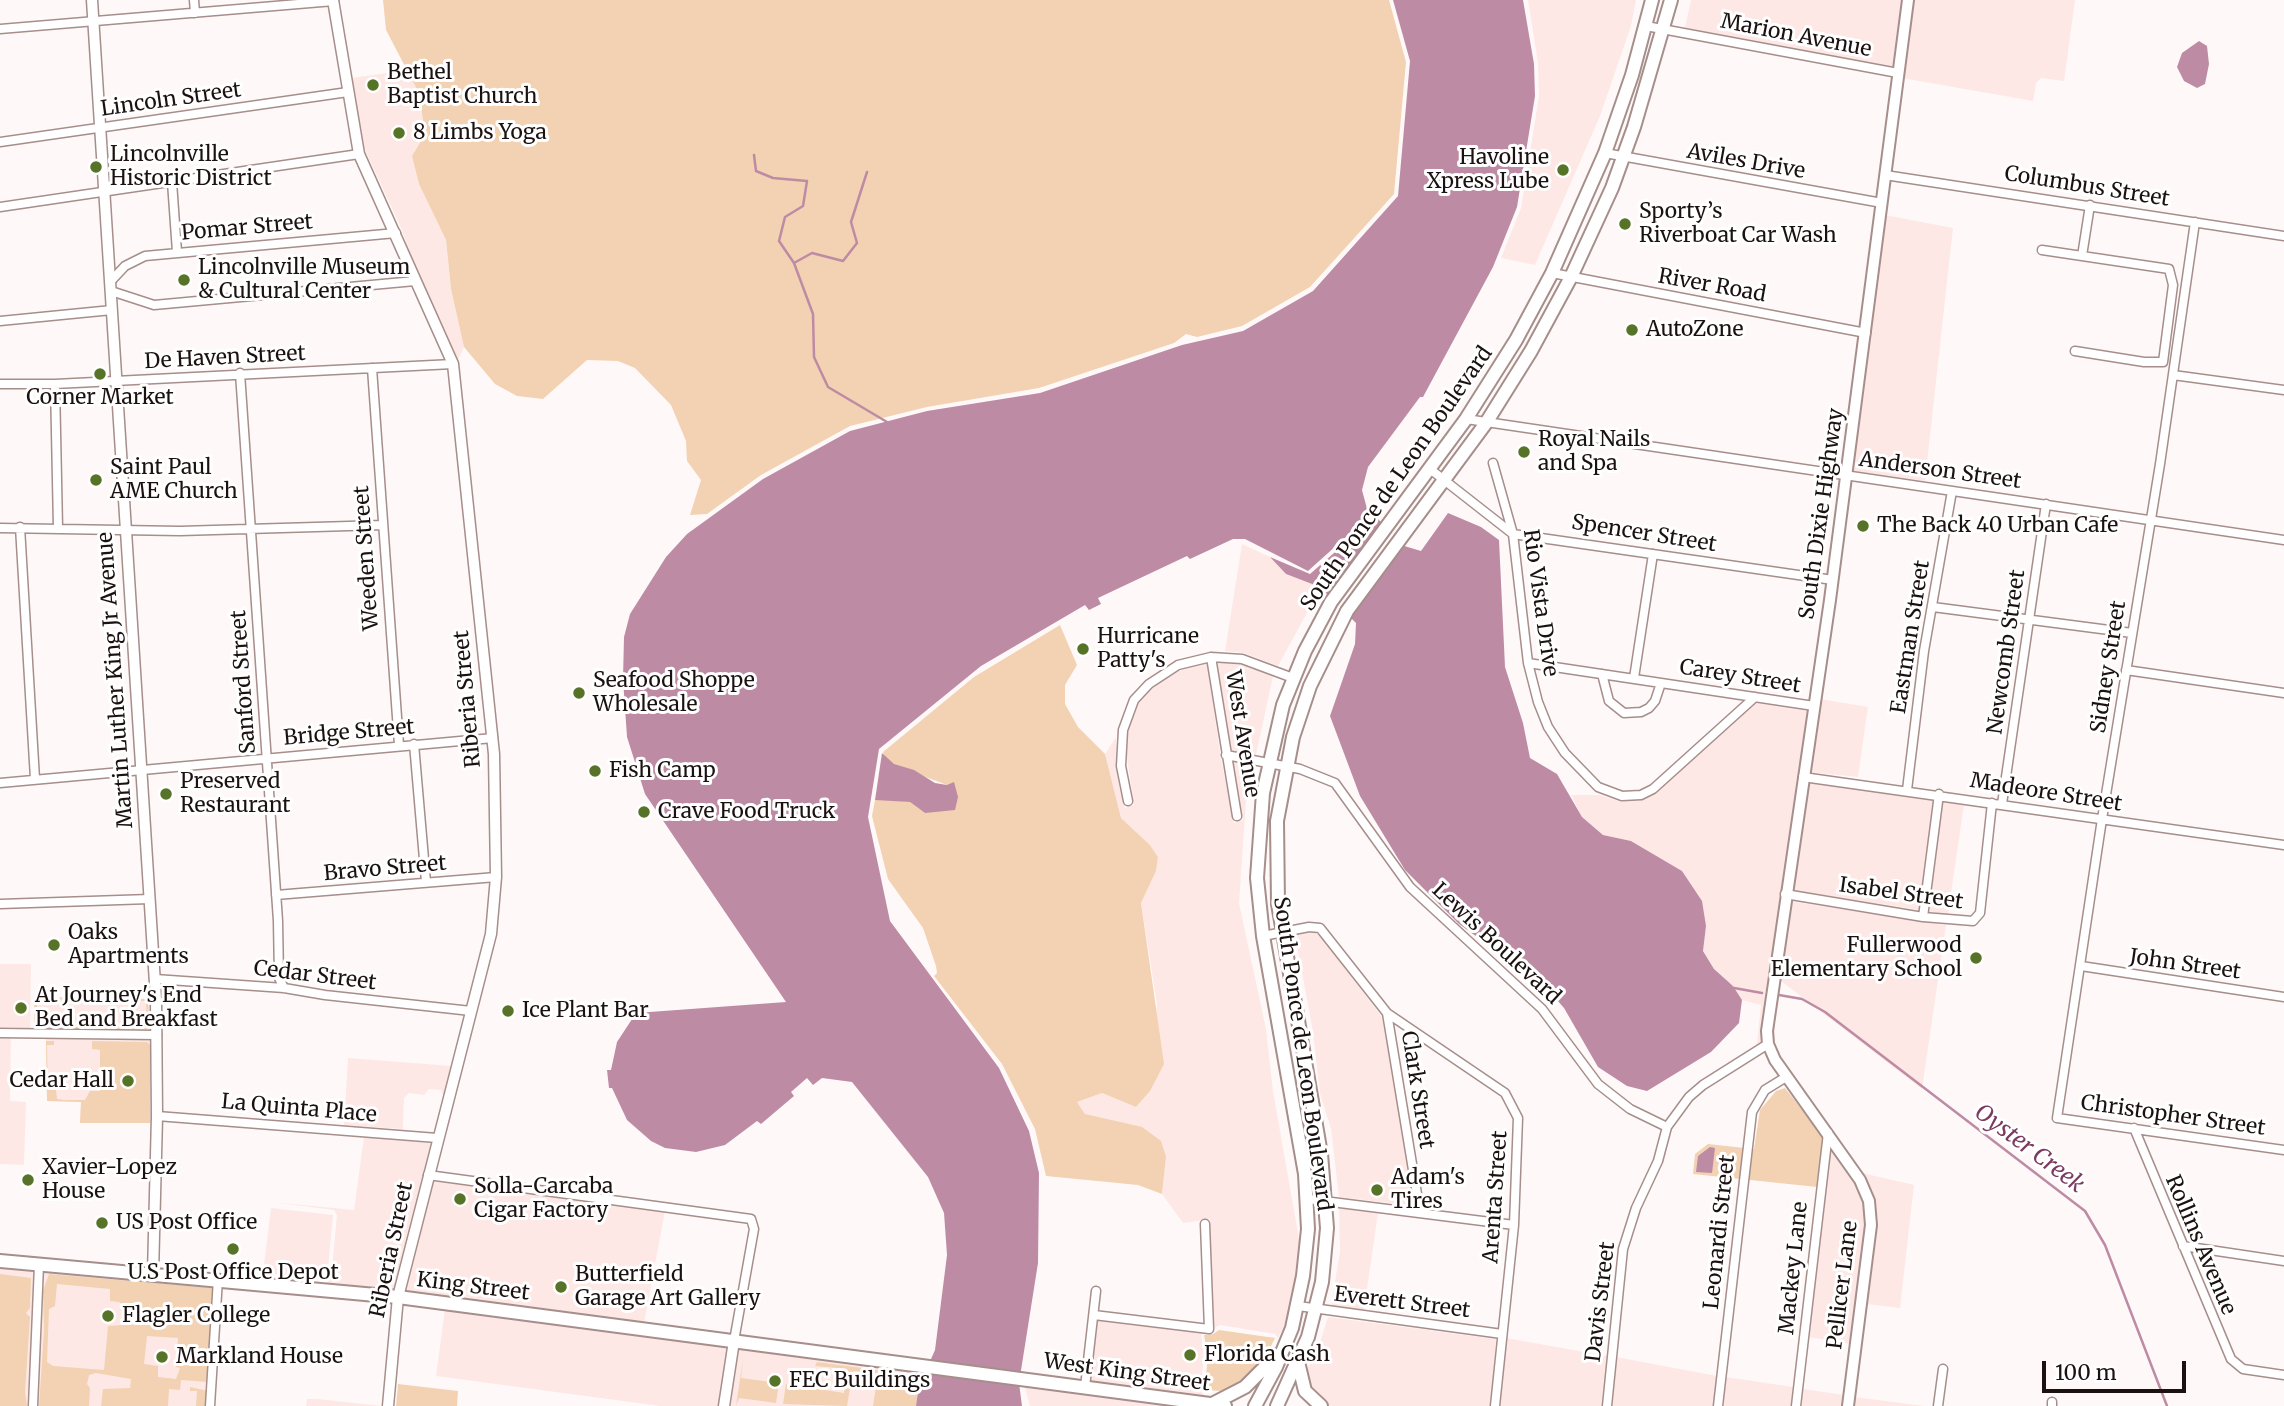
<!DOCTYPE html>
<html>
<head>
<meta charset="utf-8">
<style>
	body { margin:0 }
	#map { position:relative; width:2284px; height:1406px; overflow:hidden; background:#fef9f8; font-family:Merriweather,serif }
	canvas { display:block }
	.scale { position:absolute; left:2042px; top:1361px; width:144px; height:32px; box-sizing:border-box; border:4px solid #1a1110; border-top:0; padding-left:9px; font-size:21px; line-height:24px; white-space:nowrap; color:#1a1110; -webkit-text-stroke:5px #fff; paint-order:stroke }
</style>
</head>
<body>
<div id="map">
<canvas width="2284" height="1406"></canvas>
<div class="scale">100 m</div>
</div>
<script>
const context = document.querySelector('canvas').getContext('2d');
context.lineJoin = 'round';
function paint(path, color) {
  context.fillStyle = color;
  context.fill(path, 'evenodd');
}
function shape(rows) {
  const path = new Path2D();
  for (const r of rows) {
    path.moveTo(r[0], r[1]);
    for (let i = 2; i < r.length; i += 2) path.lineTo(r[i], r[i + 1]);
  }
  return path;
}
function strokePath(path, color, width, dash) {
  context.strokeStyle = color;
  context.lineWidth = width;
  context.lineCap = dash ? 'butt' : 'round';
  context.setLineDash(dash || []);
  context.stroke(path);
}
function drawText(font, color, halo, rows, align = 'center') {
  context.font = font + ' Merriweather,serif';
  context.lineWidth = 6;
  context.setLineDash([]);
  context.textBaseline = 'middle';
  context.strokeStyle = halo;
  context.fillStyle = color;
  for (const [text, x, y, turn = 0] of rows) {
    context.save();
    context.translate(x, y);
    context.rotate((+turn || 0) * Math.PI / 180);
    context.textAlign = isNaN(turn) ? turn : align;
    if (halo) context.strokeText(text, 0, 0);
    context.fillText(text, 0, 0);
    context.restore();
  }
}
paint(shape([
	[1528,0,1636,0,1631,26,1600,116,1535,265,1501,258,1521,208,1539,96,1538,63],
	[1691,0,1903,0,1894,67,1685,28],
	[1913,0,2075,0,2064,81,2041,78,2036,83,2033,101,1902,78],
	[408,70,419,93,425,134,412,156,419,184,446,240,451,289,464,347,458,360,419,279,401,228,360,139,351,78],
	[1885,215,1953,228,1925,481,1852,471],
	[1242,544,1270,557,1286,574,1321,587,1278,666,1244,653,1225,651],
	[1217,662,1241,664,1273,676,1256,755,1230,750],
	[1207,663,1221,759,1234,823,1243,820,1233,762,1254,766,1246,801,1239,903,1266,1029,1273,1091,1301,1250,1291,1310,1278,1338,1275,1334,1220,1325,1214,1328,1208,1249,1210,1219,1183,1223,1162,1194,1166,1157,1110,1122,1085,1114,1077,1102,1102,1093,1136,1107,1150,1091,1157,1004,1141,903,1156,871,1158,857,1150,845,1121,818,1105,754,1116,737,1119,786,1125,808,1134,805,1125,744,1134,709,1145,695,1168,676,1193,665],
	[1820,699,1868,707,1858,777,1809,772],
	[1756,703,1808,711,1765,1002,1763,1041,1757,1044,1761,1005,1742,1000,1733,986,1714,969,1703,950,1706,926,1682,871,1631,841,1603,835,1582,817,1571,795,1600,795,1621,802,1648,797],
	[1807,783,1933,799,1919,910,1791,890],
	[1943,801,1964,804,1948,914,1929,912],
	[1789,901,1946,925,1922,1089,1781,981,1774,1009,1775,1047,1772,1031,1774,1003],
	[1314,932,1321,937,1382,1017,1415,1206,1339,1197,1331,1129,1320,1093,1313,1032,1295,935],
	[0,964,31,964,30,1028,0,1027],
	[34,997,156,999,157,1123,80,1123,81,1102,47,1101,46,1034,34,1033],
	[0,1033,11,1033,10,1101,26,1102,24,1165,0,1164],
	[348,1058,452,1066,444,1097,441,1090,429,1089,424,1095,409,1093,404,1098,403,1129,344,1125],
	[364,1137,431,1143,394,1291,264,1278,326,1283,331,1279,337,1215,334,1210,272,1202,354,1210],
	[1831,1147,1856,1183,1864,1203,1866,1225,1851,1344,1809,1337],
	[1862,1173,1914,1185,1900,1308,1866,1304,1876,1212,1869,1187],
	[431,1181,665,1211,644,1323,404,1292],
	[271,1208,333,1215,327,1279,263,1273],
	[1339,1208,1378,1213,1364,1310,1331,1306,1340,1251],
	[0,1261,218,1279,210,1406,0,1406],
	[445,1309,728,1345,719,1406,660,1406,436,1376],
	[1328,1317,1496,1339,1491,1406,1330,1406,1309,1387,1304,1374,1318,1349],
	[1098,1321,1201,1333,1204,1358,1200,1390,1204,1395,1219,1396,1211,1399,1090,1382],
	[1506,1338,1607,1356,1602,1406,1500,1406],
	[734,1341,927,1366,919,1386,916,1406,724,1406],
	[1616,1357,1717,1376,1714,1406,1612,1406],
	[1726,1377,1793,1387,1791,1406,1723,1406],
	[1024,1384,1182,1406,1030,1406],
	[1803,1389,1844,1395,1843,1406,1801,1406],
	[1854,1397,1893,1402,1925,1406,1853,1406],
	[307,1399,318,1399,382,1406,306,1406]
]), '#fde8e5');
paint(shape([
	[383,0,1389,0,1406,62,1394,194,1310,287,1242,326,1197,337,1186,334,1174,343,1039,388,927,407,850,426,761,475,707,514,690,515,701,480,687,461,686,441,671,405,635,368,618,361,587,360,543,399,517,396,495,384,464,347,451,289,446,240,419,184,412,156,425,134,419,93,386,30],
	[1060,625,1077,665,1065,685,1065,704,1078,727,1105,754,1121,818,1150,845,1158,857,1156,871,1141,903,1164,1064,1150,1091,1136,1107,1102,1093,1077,1102,1085,1114,1142,1127,1161,1141,1166,1157,1162,1194,1138,1185,1046,1176,1035,1129,1002,1064,934,976,937,973,936,966,923,928,888,879,872,816,875,800,882,799,910,802,925,813,947,785,894,765,885,759,883,752,974,677],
	[34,997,148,999,149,1029,92,1029,93,1019,95,1027,147,1027,146,1001,37,999,36,1027,79,1027,79,1018,81,1029,34,1029],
	[46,1041,54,1041,54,1045,47,1045,48,1090,56,1090,57,1099,64,1100,85,1100,90,1091,100,1091,100,1050,92,1049,92,1041,147,1042,150,1045,150,1123,80,1123,81,1102,47,1101],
	[1785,1088,1824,1138,1817,1187,1693,1174,1695,1154,1708,1144,1754,1149,1760,1110,1776,1091],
	[0,1274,31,1278,30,1308,26,1313,30,1317,25,1392,27,1406,0,1406],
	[49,1274,213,1288,208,1382,181,1380,180,1390,169,1389,168,1406,93,1406,101,1406,103,1389,130,1388,131,1379,96,1373,89,1375,87,1384,90,1388,89,1406,39,1406,44,1331,43,1291],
	[57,1284,110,1289,110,1301,119,1302,129,1311,128,1319,122,1325,108,1326,104,1370,53,1366,47,1362,49,1309,55,1306],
	[147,1336,178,1338,176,1367,180,1368,176,1379,158,1377,158,1366,144,1364],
	[1219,1330,1275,1338,1263,1362,1243,1382,1221,1391,1204,1390,1208,1358,1204,1335,1213,1334],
	[743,1359,741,1378,779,1383,776,1403,739,1398,736,1406],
	[817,1362,923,1376,916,1406,873,1406,878,1374,853,1371,847,1406,783,1404,786,1384,844,1393,845,1382,837,1381,838,1368,815,1366],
	[398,1384,458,1391,457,1406,396,1406],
	[190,1387,208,1391,207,1406,196,1406,197,1391,190,1391]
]), '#f2d2b2');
paint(shape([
	[1393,0,1523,0,1534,64,1535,96,1517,207,1493,267,1423,397,1420,397,1368,467,1362,490,1370,520,1365,527,1357,527,1308,571,1245,539,1233,539,1190,559,1187,556,1098,598,1101,604,1089,610,1085,605,981,666,879,749,868,817,890,921,999,1068,1029,1131,1039,1173,1038,1263,1019,1383,1022,1406,916,1406,919,1386,935,1350,947,1255,944,1213,928,1177,852,1082,822,1078,813,1085,807,1078,791,1092,794,1096,761,1124,757,1121,725,1145,696,1152,665,1148,651,1141,627,1120,612,1088,609,1088,607,1070,611,1070,617,1042,636,1013,786,1002,645,794,627,737,623,679,624,637,630,614,666,557,687,534,763,479,850,431,927,411,1040,393,1182,345,1243,331,1313,291,1398,196,1410,61],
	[2199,41,2207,46,2209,64,2205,84,2197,88,2184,81,2177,67,2182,53],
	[1372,513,1382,523,1329,596,1320,587,1286,574,1270,557,1310,574,1358,532,1369,530,1374,522],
	[1448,513,1481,527,1499,540,1505,667,1523,723,1530,758,1557,774,1582,817,1603,835,1631,841,1682,871,1702,901,1706,926,1703,951,1714,969,1733,986,1742,1000,1739,1023,1711,1052,1647,1091,1627,1086,1598,1067,1564,1008,1543,984,1459,924,1405,870,1360,796,1330,716,1355,644,1356,623,1350,617,1401,545,1421,551],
	[882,753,894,764,914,770,935,783,947,785,954,782,958,797,955,810,925,813,910,802,875,800],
	[1710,1147,1715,1148,1712,1173,1696,1172,1698,1156]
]), '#be8ba5');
strokePath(shape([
	[754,155,756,171,773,178,807,181,803,206,785,217,779,241,794,263],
	[867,172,851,222,857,243,843,261,812,253,794,263,813,314,814,357,828,387,887,422],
	[1734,988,1762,993],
	[1779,995,1802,999,1825,1012,2085,1211,2105,1245,2167,1406]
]), '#be8ba5', 2.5);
const minor = shape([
	[194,0,195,13],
	[1646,26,1898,73],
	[0,29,334,1],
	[0,142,348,92],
	[1605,153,1882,203],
	[1885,175,2284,236],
	[172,182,177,252],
	[0,207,359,154],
	[2195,222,2160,464,2102,819,2057,1118,2284,1150],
	[2042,250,2169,269,2173,285,2163,362,2144,362,2075,351],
	[2082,256,2090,205],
	[1552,273,1866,333],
	[110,282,125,266,145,256,396,233],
	[111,291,154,305,415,281],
	[0,321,112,310],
	[372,368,399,745],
	[240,373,278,921,279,978,284,988],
	[2173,375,2284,390],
	[0,384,55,384,453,364],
	[55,384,58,528],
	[1466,419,2284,540],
	[1493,463,1513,534,1528,663,1538,702,1548,727,1565,753,1598,787,1622,796,1641,795,1653,789,1755,697],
	[1430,469,1513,534,1833,580],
	[20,527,35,779],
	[0,528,180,531,383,525],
	[1933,607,2132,633],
	[1211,657,1237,816],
	[1528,663,1814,706],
	[2126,670,2284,693],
	[1602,674,1609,701,1624,713,1641,712,1649,708,1655,701,1661,683],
	[1634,678,1653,554],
	[414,744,426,882],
	[1226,755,1300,769,1335,783,1410,887,1542,1009,1598,1084,1630,1109,1667,1127],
	[1803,777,2284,845],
	[0,783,493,738],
	[1907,790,1924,651,1952,491],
	[1128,801,1121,766,1123,730,1134,700,1149,684,1178,665,1211,657,1242,659,1293,678],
	[2002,804,2046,504],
	[1785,894,1923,917,1973,921,1980,913,1992,803],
	[276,895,496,877],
	[0,904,150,899],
	[1923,917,1939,794],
	[1263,936,1309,927,1320,928,1387,1013,1420,1212],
	[2081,966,2284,997],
	[155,979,284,988,325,995,471,1011],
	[1387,1013,1505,1093,1518,1118,1514,1225,1495,1406],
	[0,1033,157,1035],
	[157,1116,437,1138],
	[2134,1128,2231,1359,2243,1369,2284,1375],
	[428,1175,751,1219,754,1229,734,1341],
	[1308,1199,1514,1225],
	[2183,1246,2284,1261],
	[1298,1306,1502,1334],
	[1094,1315,1209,1329,1205,1224],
	[1085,1387,1096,1291],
	[33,1406,39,1265],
	[210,1406,218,1279],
	[1607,1406,1623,1249,1636,1208,1658,1161,1667,1127,1689,1097,1703,1085,1768,1044],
	[1718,1406,1752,1112,1765,1090,1786,1077],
	[1796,1406,1828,1133],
	[1938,1406,1943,1369],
	[2052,1406,2052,1402]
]);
const tertiary = shape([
	[92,0,156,999,157,1116,153,1274],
	[333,0,359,154,453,364,494,754,496,877,491,934,398,1297,388,1406],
	[724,1406,734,1341]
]);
const secondary = shape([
	[1848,1406,1871,1225,1869,1201,1860,1180,1775,1060,1768,1044,1767,1031,1830,600,1908,0]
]);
const primary = shape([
	[0,1261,398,1297,1225,1406]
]);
const trunk = shape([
	[1298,1362,1305,1391,1321,1406],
	[1212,1404,1245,1387,1277,1355],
	[1255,1406,1276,1367,1292,1328,1303,1276,1308,1229,1305,1174,1263,936,1257,878,1263,793,1283,705,1305,651,1331,602,1466,419,1516,340,1552,273,1605,153,1632,75,1652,0],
	[1277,1406,1308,1337,1322,1282,1327,1228,1321,1154,1278,904,1277,821,1293,737,1310,686,1347,611,1486,423,1531,351,1571,277,1612,188,1634,127,1671,0]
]);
strokePath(minor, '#a68e8b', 11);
strokePath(tertiary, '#a68e8b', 13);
strokePath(secondary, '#a68e8b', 14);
strokePath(primary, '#a68e8b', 16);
strokePath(trunk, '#a68e8b', 16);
strokePath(minor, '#fff', 8);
strokePath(tertiary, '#fff', 10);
strokePath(secondary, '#fff', 10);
strokePath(primary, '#fff', 12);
strokePath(trunk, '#fff', 12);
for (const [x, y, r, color] of [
	[373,85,7,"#577327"],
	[399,133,7,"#577327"],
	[96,167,7,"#577327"],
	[1563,170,7,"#577327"],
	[1625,224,7,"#577327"],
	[184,280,7,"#577327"],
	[1632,330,7,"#577327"],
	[100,374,7,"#577327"],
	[1524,452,7,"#577327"],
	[96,480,7,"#577327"],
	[1863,526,7,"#577327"],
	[1083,649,7,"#577327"],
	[579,693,7,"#577327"],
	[595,771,7,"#577327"],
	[166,794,7,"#577327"],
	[644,812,7,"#577327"],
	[54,945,7,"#577327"],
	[1976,958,7,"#577327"],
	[21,1008,7,"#577327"],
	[508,1011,7,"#577327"],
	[128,1081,7,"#577327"],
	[28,1180,7,"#577327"],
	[1377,1190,7,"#577327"],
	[460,1199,7,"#577327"],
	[102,1223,7,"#577327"],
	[233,1249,7,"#577327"],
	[561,1287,7,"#577327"],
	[108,1316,7,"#577327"],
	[1190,1355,7,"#577327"],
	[162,1357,7,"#577327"],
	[775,1381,7,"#577327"]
]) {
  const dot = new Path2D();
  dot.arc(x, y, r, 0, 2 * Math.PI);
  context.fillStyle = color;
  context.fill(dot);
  strokePath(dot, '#fff', 2.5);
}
drawText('21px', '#1a1110', '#fff', [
	["Marion Avenue",1796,36,11],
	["Lincoln Street",171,100,-8],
	["Aviles Drive",1746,162,10],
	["Columbus Street",2087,187,9],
	["Pomar Street",247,228,-5],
	["River Road",1712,286,10],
	["De Haven Street",225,358,-3],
	["Anderson Street",1940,471,8],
	["South Ponce de Leon Boulevard",1397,479,-55],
	["South Dixie Highway",1822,514,-82],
	["Spencer Street",1644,534,9],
	["Weeden Street",367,558,-94],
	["Rio Vista Drive",1540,603,82],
	["Eastman Street",1911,637,-81],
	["Newcomb Street",2007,652,-82],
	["Sidney Street",2109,667,-81],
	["Carey Street",1740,677,9],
	["Martin Luther King Jr Avenue",116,680,-94],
	["Sanford Street",244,682,-94],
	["Riberia Street",468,699,-95],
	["Bridge Street",349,733,-5],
	["West Avenue",1242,734,81],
	["Madeore Street",2046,793,9],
	["Bravo Street",385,869,-5],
	["Isabel Street",1901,894,8],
	["Lewis Boulevard",1496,944,43],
	["John Street",2185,965,8],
	["Cedar Street",315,976,7],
	["South Ponce de Leon Boulevard",1302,1054,82],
	["Clark Street",1417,1090,81],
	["La Quinta Place",299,1109,5],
	["Christopher Street",2173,1116,8],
	["Arenta Street",1496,1197,-86],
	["Leonardi Street",1720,1232,-84],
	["Rollins Avenue",2200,1245,67],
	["Riberia Street",392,1250,-78],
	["Mackey Lane",1794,1268,-84],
	["Pellicer Lane",1843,1285,-83],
	["King Street",473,1287,7],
	["Davis Street",1601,1302,-83],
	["Everett Street",1402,1303,7],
	["West King Street",1127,1373,8]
]);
drawText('21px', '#1a1110', '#fff', [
	["Bethel",387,73],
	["Baptist Church",387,97],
	["8 Limbs Yoga",413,133],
	["Lincolnville",110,155],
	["Historic District",110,179],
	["Havoline",1549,158,"right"],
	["Xpress Lube",1549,182,"right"],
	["Sporty’s",1639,212],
	["Riverboat Car Wash",1639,236],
	["Lincolnville Museum",198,268],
	["& Cultural Center",198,292],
	["AutoZone",1646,330],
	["Corner Market",100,398,"center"],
	["Royal Nails",1538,440],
	["and Spa",1538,464],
	["Saint Paul",110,468],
	["AME Church",110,492],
	["The Back 40 Urban Cafe",1877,526],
	["Hurricane",1097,637],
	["Patty's",1097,661],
	["Seafood Shoppe",593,681],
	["Wholesale",593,705],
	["Fish Camp",609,771],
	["Preserved",180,782],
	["Restaurant",180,806],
	["Crave Food Truck",658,812],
	["Oaks",68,933],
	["Apartments",68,957],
	["Fullerwood",1962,946,"right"],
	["Elementary School",1962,970,"right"],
	["At Journey's End",35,996],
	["Bed and Breakfast",35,1020],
	["Ice Plant Bar",522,1011],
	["Cedar Hall",114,1081,"right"],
	["Xavier-Lopez",42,1168],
	["House",42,1192],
	["Adam's",1391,1178],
	["Tires",1391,1202],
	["Solla-Carcaba",474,1187],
	["Cigar Factory",474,1211],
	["US Post Office",116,1223],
	["U.S Post Office Depot",233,1273,"center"],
	["Butterfield",575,1275],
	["Garage Art Gallery",575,1299],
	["Flagler College",122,1316],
	["Florida Cash",1204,1355],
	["Markland House",176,1357],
	["FEC Buildings",789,1381]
], 'left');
drawText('italic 23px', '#7b3a5f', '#fff', [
	["Oyster Creek",2029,1149,37]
]);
</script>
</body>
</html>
